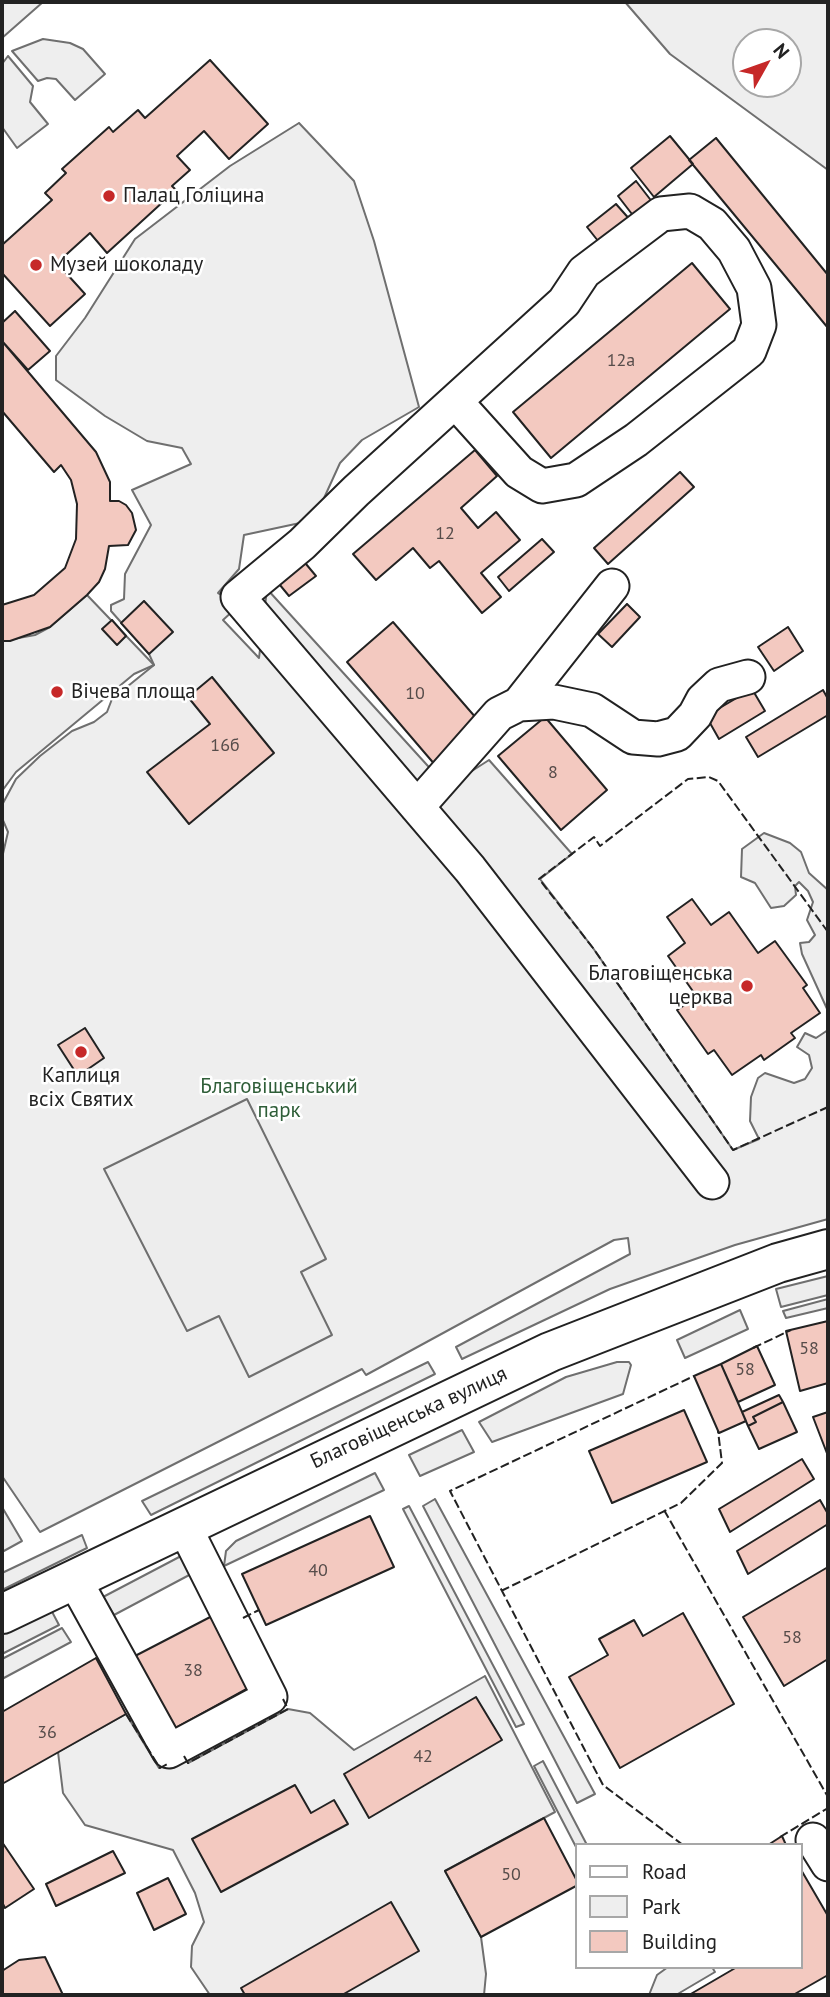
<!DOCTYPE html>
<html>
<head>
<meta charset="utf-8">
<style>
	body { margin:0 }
	#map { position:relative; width:830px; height:1997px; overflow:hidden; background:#fff; font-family:"PT Sans",sans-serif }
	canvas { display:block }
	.frame { position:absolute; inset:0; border:4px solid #222; pointer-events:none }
	.legend { position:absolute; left:575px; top:1843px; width:228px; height:126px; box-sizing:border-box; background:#fff; border:2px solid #a7a7a7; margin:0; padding:9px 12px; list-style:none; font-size:21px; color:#222 }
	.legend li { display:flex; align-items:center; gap:14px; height:35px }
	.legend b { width:35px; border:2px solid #a7a7a7 }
	.north { position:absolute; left:732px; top:28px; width:70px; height:70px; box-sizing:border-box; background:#fff; border:2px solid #a7a7a7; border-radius:50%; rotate:50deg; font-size:19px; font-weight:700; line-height:28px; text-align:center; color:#222 }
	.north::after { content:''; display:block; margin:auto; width:24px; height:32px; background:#c62828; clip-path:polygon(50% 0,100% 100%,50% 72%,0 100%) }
</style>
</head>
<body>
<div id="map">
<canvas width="830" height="1997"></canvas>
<div class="frame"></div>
<ul class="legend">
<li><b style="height:9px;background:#fff"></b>Road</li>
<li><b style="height:19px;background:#eee"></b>Park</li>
<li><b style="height:19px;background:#f3c9c0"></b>Building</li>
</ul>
<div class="north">N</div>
</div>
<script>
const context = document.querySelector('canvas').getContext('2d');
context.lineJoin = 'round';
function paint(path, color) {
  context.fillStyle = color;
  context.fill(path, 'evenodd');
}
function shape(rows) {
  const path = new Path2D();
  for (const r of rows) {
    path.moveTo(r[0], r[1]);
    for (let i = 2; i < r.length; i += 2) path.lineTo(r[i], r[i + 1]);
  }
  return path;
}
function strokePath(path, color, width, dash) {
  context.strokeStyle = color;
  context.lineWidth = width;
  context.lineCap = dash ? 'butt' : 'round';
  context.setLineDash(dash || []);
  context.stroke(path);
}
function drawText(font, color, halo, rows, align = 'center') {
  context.font = font + ' "PT Sans",sans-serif';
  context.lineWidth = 5;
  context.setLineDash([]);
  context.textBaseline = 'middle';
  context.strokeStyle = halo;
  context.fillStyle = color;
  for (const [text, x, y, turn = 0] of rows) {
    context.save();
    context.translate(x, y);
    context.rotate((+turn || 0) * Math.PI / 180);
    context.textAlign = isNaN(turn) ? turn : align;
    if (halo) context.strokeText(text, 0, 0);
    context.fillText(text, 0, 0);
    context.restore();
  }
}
const green = shape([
	[2,2,43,2,2,38,2,2],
	[625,2,828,2,828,170,670,54,625,2],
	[746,42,788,42,788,84,746,84,746,42],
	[43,39,70,43,83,49,105,74,75,100,56,79,47,78,38,81,12,51,43,39],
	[8,56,33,86,30,102,48,124,17,148,2,127,2,64,8,56],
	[299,123,354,181,374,241,419,407,362,440,340,463,314,520,244,535,239,569,218,593,233,601,234,610,223,620,259,658,267,589,447,787,489,760,572,854,540,879,593,948,733,1150,759,1139,750,1121,751,1097,758,1078,765,1073,794,1083,805,1079,812,1068,809,1055,797,1047,805,1033,816,1038,828,1030,828,1219,735,1245,610,1289,462,1359,456,1347,630,1254,628,1238,614,1240,366,1375,362,1369,40,1532,2,1476,2,858,8,832,2,818,2,805,16,779,40,756,72,731,94,722,107,712,112,699,154,665,149,654,111,611,111,605,124,599,125,574,151,525,132,490,191,464,182,448,147,441,105,416,56,380,56,356,85,318,135,239,230,166,299,123],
	[764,833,790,843,801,852,809,873,828,890,828,1011,802,954,800,943,809,942,815,935,807,920,813,902,808,891,799,882,795,886,796,895,784,906,771,908,755,883,741,877,742,849,764,833],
	[828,1299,828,1308,786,1318,783,1311,828,1299],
	[428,1362,435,1374,151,1515,142,1501,428,1362],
	[617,1362,629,1362,631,1365,623,1394,492,1442,479,1422,566,1377,617,1362],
	[462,1430,474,1452,420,1476,409,1455,462,1430],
	[375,1473,384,1490,224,1566,226,1551,236,1541,375,1473],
	[435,1499,595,1794,577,1803,423,1506,435,1499],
	[409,1506,524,1724,516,1727,403,1509,409,1506],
	[82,1535,87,1548,2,1590,2,1573,82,1535],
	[62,1628,71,1642,2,1679,2,1659,62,1628],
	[485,1676,555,1812,445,1871,481,1937,486,1974,484,1995,210,1995,191,1967,192,1946,204,1922,195,1893,173,1850,85,1825,63,1793,58,1752,126,1714,159,1768,184,1755,188,1763,288,1709,310,1713,354,1750,485,1676],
	[668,1967,712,1967,715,1972,676,1995,649,1995,657,1975,668,1967]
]);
paint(green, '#eee');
strokePath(green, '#6f6f6f', 2);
const parking = shape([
	[87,595,154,665,134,674,16,772,2,791,2,641,35,635,50,627,87,595],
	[247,1099,326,1259,301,1272,332,1335,249,1377,219,1316,187,1331,104,1169,247,1099],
	[828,1276,828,1295,781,1307,776,1289,828,1276],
	[740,1310,748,1329,685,1358,677,1340,740,1310],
	[2,1507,22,1541,2,1552,2,1507],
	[183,1555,193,1573,114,1615,103,1597,183,1555],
	[49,1606,59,1625,2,1654,2,1628,49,1606],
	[543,1761,587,1845,576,1845,576,1847,534,1766,543,1761]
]);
paint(parking, '#ededed');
strokePath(parking, '#6f6f6f', 2);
const building = shape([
	[210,60,268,124,229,159,204,131,177,156,190,170,172,186,176,190,107,253,90,233,57,263,85,294,50,326,2,273,2,245,52,200,45,193,66,173,62,169,109,127,113,132,138,110,145,118,210,60],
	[670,136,693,164,654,197,631,168,670,136],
	[716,138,828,275,828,328,689,160,716,138],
	[636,181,653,203,635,218,618,196,636,181],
	[616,204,632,222,602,246,587,227,616,204],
	[692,263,730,309,551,458,513,412,692,263],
	[15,311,50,351,28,370,2,341,2,323,15,311],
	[2,341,96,452,110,482,110,501,119,501,126,505,132,513,136,530,128,545,109,546,105,569,99,582,87,595,50,627,10,641,2,641,2,605,34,595,65,568,76,539,77,504,71,480,61,465,54,472,2,411,2,341],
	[475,450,497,476,461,508,478,528,496,512,520,540,481,573,501,597,482,613,439,561,430,568,413,548,376,580,353,554,475,450],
	[680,472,694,487,608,564,594,548,680,472],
	[542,539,554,552,509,591,498,577,542,539],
	[301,558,316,576,289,596,275,579,301,558],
	[144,601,173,632,149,654,121,623,144,601],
	[627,604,640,617,612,647,598,634,627,604],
	[112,620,126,636,117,645,102,629,112,620],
	[393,622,483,726,436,766,347,662,393,622],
	[788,627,803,651,774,671,758,647,788,627],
	[212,677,274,753,189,824,147,772,210,724,188,697,212,677],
	[752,689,765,711,719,739,706,716,752,689],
	[823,690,828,699,828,715,758,757,746,737,823,690],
	[545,717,607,790,561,830,498,756,545,717],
	[692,899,711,925,729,912,758,953,775,941,807,985,803,988,820,1013,791,1033,795,1038,764,1060,761,1055,732,1075,714,1050,708,1054,677,1010,697,997,668,956,685,943,667,917,692,899],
	[85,1028,104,1058,78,1076,58,1045,85,1028],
	[828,1321,828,1383,800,1391,786,1331,828,1321],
	[757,1346,775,1385,738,1402,721,1364,757,1346],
	[721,1364,746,1421,719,1433,694,1376,721,1364],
	[779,1395,783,1402,753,1417,756,1422,748,1426,742,1412,779,1395],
	[783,1402,797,1432,759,1449,748,1426,756,1422,753,1417,783,1402],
	[684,1410,707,1462,612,1503,589,1451,684,1410],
	[828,1412,828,1456,813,1417,828,1412],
	[802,1459,814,1479,730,1532,719,1509,802,1459],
	[820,1500,828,1514,828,1524,748,1574,737,1551,820,1500],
	[370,1516,394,1567,266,1625,242,1574,370,1516],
	[828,1567,828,1659,784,1686,743,1617,828,1567],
	[683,1613,734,1704,620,1768,569,1677,608,1655,599,1639,634,1620,643,1636,683,1613],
	[216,1614,252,1686,174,1729,135,1656,216,1614],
	[96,1658,126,1714,2,1784,2,1712,96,1658],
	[476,1697,502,1740,369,1818,344,1774,476,1697],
	[295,1785,311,1813,334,1800,348,1824,221,1892,192,1839,295,1785],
	[544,1818,576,1879,576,1886,481,1937,445,1871,544,1818],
	[782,1836,786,1845,768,1845,782,1836],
	[2,1842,34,1889,5,1908,2,1902,2,1842],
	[113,1851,125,1873,56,1906,46,1884,113,1851],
	[800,1868,828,1916,828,1975,793,1995,689,1995,737,1967,800,1967,800,1868],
	[168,1878,186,1914,154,1930,137,1893,168,1878],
	[391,1902,419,1951,342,1995,245,1995,241,1988,391,1902],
	[45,1957,63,1995,2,1995,2,1971,19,1960,45,1957]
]);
paint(building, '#f3c9c0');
strokePath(building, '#222', 2);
const minor = shape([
	[455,401,519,472,542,486,576,480,636,440,749,351,759,325,754,288,734,250,712,224,690,211,661,214,584,272,564,302,356,491,302,544,238,597,470,869,712,1182],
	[519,704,554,702,592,710,633,737,658,739,677,734,695,715,703,700,719,685,748,677],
	[417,807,499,714,519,704,612,586],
	[74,1579,169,1751,270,1697,184,1526],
	[813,1840,828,1864]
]);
const major = shape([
	[2,1614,550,1352,778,1263,828,1249]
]);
strokePath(minor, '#222', 37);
strokePath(major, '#222', 42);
strokePath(minor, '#fff', 33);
strokePath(major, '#fff', 38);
strokePath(shape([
	[828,932,718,781,709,777,688,779,600,846,594,837,539,879,593,948,733,1150,828,1107],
	[753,1348,791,1330],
	[664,1510,828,1797],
	[501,1591,681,1503,722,1463,718,1431],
	[243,1618,259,1610],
	[126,1714,160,1768,169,1763],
	[184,1756,188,1763,288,1709,283,1699],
	[780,1837,828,1808],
	[683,1845,603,1785,450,1491,694,1376]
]), '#222', 2, [9, 3.5]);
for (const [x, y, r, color] of [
	[109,196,7,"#c62828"],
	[36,265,7,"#c62828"],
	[57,692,7,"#c62828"],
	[747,986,7,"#c62828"],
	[81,1052,7,"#c62828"]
]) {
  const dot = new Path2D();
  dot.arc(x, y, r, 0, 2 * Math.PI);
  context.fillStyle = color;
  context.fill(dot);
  strokePath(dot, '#fff', 2.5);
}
drawText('18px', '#564c4a', null, [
	["12а",621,361],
	["12",445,534],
	["10",415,694],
	["16б",225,746],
	["8",553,773],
	["58",809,1349],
	["58",745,1370],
	["40",318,1571],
	["58",792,1638],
	["38",193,1671],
	["36",47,1733],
	["42",423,1757],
	["50",511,1875]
]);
drawText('21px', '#222', '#fff', [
	["Палац Голіцина",123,196],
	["Музей шоколаду",50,265],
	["Вічева площа",71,692],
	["Благовіщенська",733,974,"right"],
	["церква",733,998,"right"],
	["Каплиця",81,1076,"center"],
	["всіх Святих",81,1100,"center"]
], 'left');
drawText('21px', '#2f5e38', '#fff', [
	["Благовіщенський",279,1087],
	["парк",279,1111]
]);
drawText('21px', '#222', '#fff', [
	["Благовіщенська вулиця",409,1418,-25]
]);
</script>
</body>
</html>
